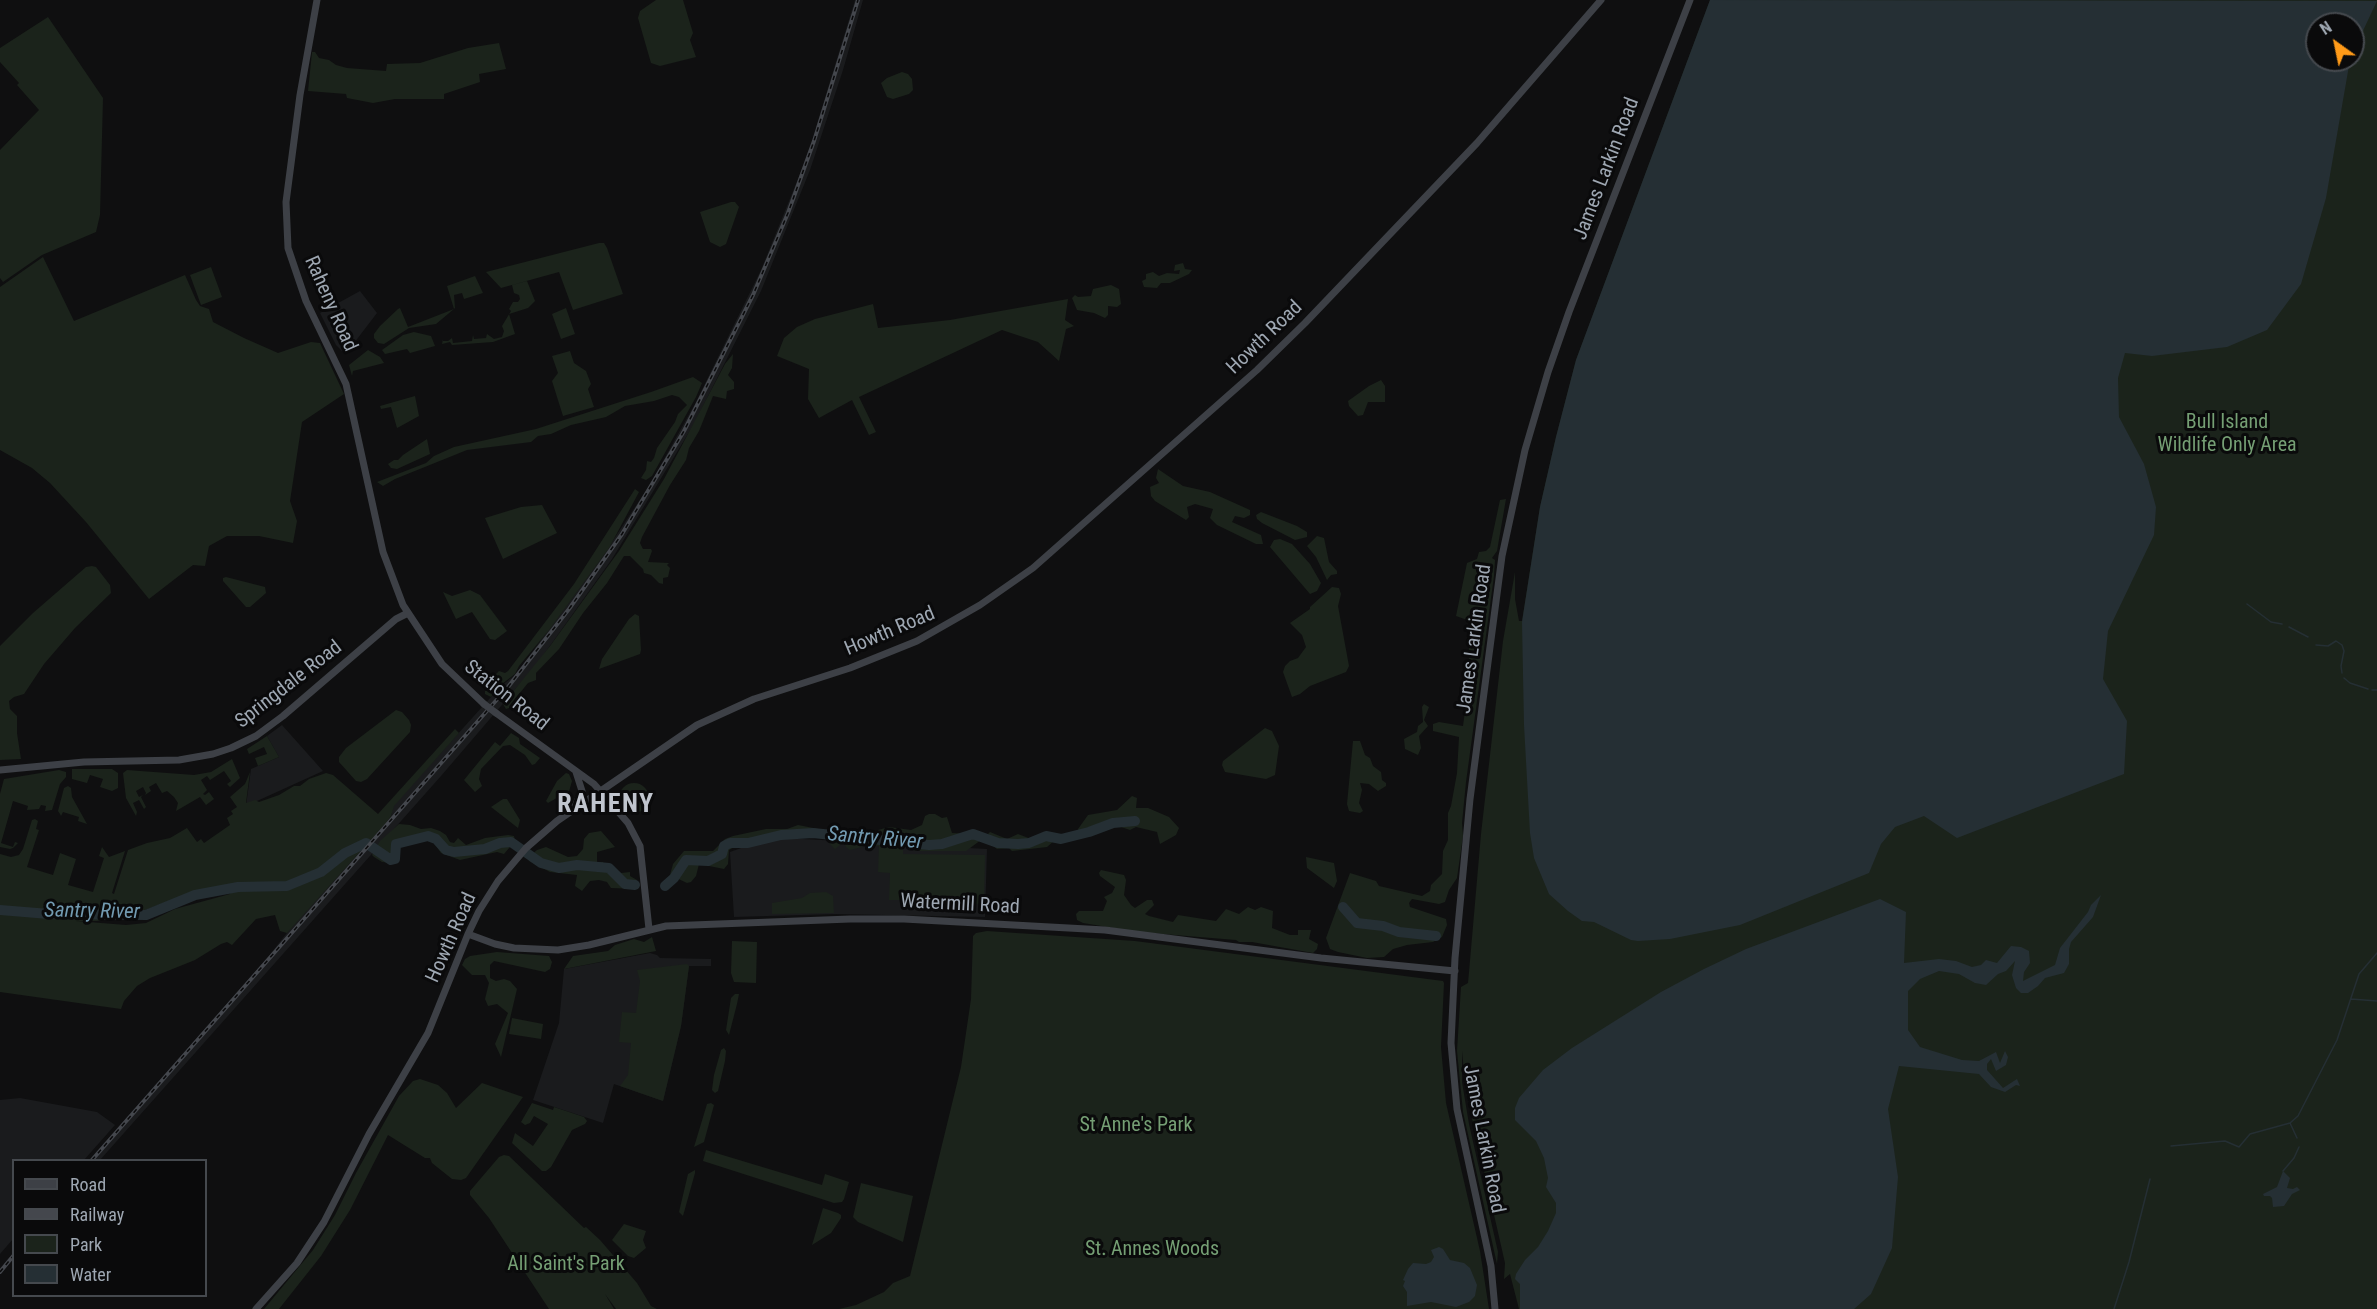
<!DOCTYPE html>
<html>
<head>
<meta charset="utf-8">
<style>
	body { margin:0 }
	#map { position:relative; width:2377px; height:1309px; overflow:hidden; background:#0f0f10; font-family:"Roboto Condensed",sans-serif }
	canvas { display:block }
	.legend { position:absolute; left:12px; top:1159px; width:195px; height:138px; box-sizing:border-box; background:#0a0a0b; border:2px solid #45494e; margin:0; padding:8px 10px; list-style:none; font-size:18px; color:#9ea7b2 }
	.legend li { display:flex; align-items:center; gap:12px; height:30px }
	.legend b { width:30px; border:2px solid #45494e }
	.north { position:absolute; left:2305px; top:12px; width:60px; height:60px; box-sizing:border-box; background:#0a0a0b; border:2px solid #45494e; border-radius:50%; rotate:327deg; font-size:16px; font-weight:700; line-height:24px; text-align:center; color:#9ea7b2 }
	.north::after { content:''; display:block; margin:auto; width:21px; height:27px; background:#ff9a18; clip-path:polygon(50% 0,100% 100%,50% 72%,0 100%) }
</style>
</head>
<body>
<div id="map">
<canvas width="2377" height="1309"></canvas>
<ul class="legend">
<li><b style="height:8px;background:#3d4046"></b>Road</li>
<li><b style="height:8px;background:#44474d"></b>Railway</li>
<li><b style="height:16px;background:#1b231b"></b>Park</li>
<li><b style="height:16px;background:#252f34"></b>Water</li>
</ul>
<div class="north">N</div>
</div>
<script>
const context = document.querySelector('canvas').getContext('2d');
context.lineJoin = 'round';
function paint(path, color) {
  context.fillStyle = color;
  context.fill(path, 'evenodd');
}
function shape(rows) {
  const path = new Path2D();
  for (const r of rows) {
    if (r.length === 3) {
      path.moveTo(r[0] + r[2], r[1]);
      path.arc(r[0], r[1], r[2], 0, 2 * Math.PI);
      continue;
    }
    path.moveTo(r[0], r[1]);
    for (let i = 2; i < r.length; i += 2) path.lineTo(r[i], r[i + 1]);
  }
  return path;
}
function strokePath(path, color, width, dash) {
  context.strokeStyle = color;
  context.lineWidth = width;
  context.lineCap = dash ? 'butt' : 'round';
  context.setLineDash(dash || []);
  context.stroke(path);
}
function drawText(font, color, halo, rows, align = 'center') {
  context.font = font + ' "Roboto Condensed",sans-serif';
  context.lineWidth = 6;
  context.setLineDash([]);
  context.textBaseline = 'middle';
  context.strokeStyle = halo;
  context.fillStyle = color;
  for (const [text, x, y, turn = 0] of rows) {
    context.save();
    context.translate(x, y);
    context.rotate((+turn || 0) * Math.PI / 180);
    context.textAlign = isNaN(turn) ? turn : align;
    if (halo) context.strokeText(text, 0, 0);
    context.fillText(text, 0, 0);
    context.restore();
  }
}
paint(shape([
	[855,0,863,0,843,70,810,170,761,291,694,424,612,559,537,664,441,776,100,1160,89,1160,268,957,290,929,387,821,391,816,393,806,500,687,516,674,602,557,649,486,696,402,761,270,817,132,816,127],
	[360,291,377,313,351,347,342,351,336,345,320,313],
	[282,725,323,771,246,806,251,769,279,757,267,736],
	[785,838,987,849,985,917,835,914,734,917,730,852,755,843],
	[650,953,657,955,660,958,711,959,711,966,689,966,681,1026,663,1101,614,1084,603,1123,533,1100,559,1023,564,969],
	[20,1098,97,1112,115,1125,84,1160,14,1160,13,1239,0,1254,0,1100]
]), '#1a1b1d');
paint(shape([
	[656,0,683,0,693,33,690,40,696,57,660,66,651,63,638,18,640,11],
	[1710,0,2377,0,2377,1309,1519,1309,1510,1274,1504,1279,1505,1263,1466,1092,1462,1051,1462,1082,1469,1124,1498,1252,1497,1264,1463,1112,1457,1051,1461,987,1468,983,1469,972,1481,834,1503,641,1515,572,1515,599,1519,621,1522,621,1540,507,1556,437,1576,360],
	[2317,24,2353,24,2353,60,2317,60],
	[48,17,103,98,100,215,96,232,42,255,3,282,0,278,0,150,39,110,17,85,19,83,0,62,0,48],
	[499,43,506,69,479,74,480,82,444,94,444,99,395,99,373,103,347,98,346,94,308,91,312,52,315,52,319,58,329,60,336,65,347,68,386,71,387,64,420,63,468,48],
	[902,72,908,74,912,79,913,90,909,94,893,99,887,97,881,83,887,78],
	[731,202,735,202,739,207,726,244,720,247,710,242,700,212],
	[599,243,604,243,607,248,623,294,573,310,559,272,501,288,486,272],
	[43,257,74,321,185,275,196,300,200,306,209,309,213,322,244,338,278,353,311,342,320,343,344,394,302,422,290,501,297,521,293,543,259,536,227,536,209,546,205,566,193,565,149,599,86,522,50,483,32,468,0,450,0,287],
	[1183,263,1185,269,1192,270,1189,274,1170,283,1161,283,1157,288,1144,287,1142,281,1146,279,1146,274,1153,272,1159,276,1167,273,1179,274,1180,270,1174,271,1175,265],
	[211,267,222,297,201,305,190,275],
	[475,276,483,293,464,299,462,293,454,295,455,308,448,314,436,324,409,328,384,344,378,343,374,338,374,334,380,326,398,309,400,308,408,327,454,309,447,286],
	[527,281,535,301,528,308,509,314,515,334,493,342,452,345,450,342,442,344,443,339,443,341,448,341,452,338,453,343,472,341,473,335,474,339,486,338,487,334,494,339,502,337,504,331,502,326,511,311,509,309,513,302,518,302,520,299,519,295,514,293,512,285],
	[1111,285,1119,289,1121,304,1117,307,1108,306,1108,315,1105,318,1094,313,1077,310,1072,298,1075,295,1078,297,1091,296,1093,289],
	[1068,299,1065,320,1074,326,1066,329,1059,361,1038,342,1002,330,859,397,876,432,869,435,852,400,819,418,808,399,809,369,777,356,784,338,797,327,815,319,873,304,878,328,950,320],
	[566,308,575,334,561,339,552,314],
	[414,332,431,336,435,346,410,353,407,349,385,354,382,350,403,335],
	[368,350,380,357,384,363,353,371,352,376,349,365],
	[570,351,574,363,586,371,591,384,588,389,594,407,563,416,552,381,558,373,552,356],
	[733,354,732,368,728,375,734,382,734,389,727,391,726,399,713,396,699,431,689,448,686,460,670,485,642,537,640,543,643,549,651,549,652,551,648,562,669,563,667,565,670,568,668,577,663,578,663,584,659,583,651,575,644,573,643,569,630,556,624,556,607,583,583,613,559,649,536,673,536,680,528,683,515,699,512,707,506,709,503,704,550,646,619,551,664,479,725,364],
	[693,377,702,383,696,397,652,476,646,480,641,478,646,470,647,461,651,462,654,458,657,448,675,422,678,414,687,405,679,397,672,395,654,401,625,406,606,417,571,425,551,434,538,436,531,442,467,450,395,479,383,486,377,482,426,463,434,456,454,447,536,429,651,392],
	[1381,380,1385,386,1385,402,1368,402,1363,415,1358,416,1349,406,1348,401,1369,386],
	[415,396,419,416,399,427,397,428,391,407,381,409,380,406],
	[427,439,430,454,397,469,391,468,388,464,394,460,398,460,403,455],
	[1158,469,1183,486,1210,492,1250,510,1250,515,1244,518,1235,516,1232,522,1261,535,1263,544,1256,544,1217,525,1210,518,1213,509,1195,504,1187,507,1189,517,1186,520,1155,501,1151,496,1150,487,1159,483,1156,478],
	[635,489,639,492,609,548,549,630,519,666,515,674,498,687,491,697,485,694,485,691,495,686,494,676,499,671,505,673,508,671,574,584],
	[1506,499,1497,551,1492,558,1495,560,1494,576,1466,782,1462,823,1463,836,1457,878,1449,890,1445,902,1439,904,1412,899,1409,903,1410,907,1446,919,1447,925,1442,937,1433,942,1407,945,1393,949,1384,957,1367,958,1338,952,1330,949,1326,938,1350,873,1376,881,1379,886,1422,896,1430,891,1431,885,1442,874,1443,851,1448,840,1448,813,1451,806,1457,773,1459,737,1433,731,1433,724,1439,722,1463,726,1469,682,1469,645,1467,633,1471,628,1470,621,1456,616,1467,563,1477,559,1479,552,1486,551,1490,547,1500,500],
	[542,505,557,533,503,559,485,518,521,507],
	[1261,512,1297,526,1307,532,1307,537,1295,540,1262,523,1257,519,1256,515],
	[1317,536,1324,538,1329,562,1337,571,1337,574,1331,575,1327,580,1316,557,1307,546],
	[1280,539,1292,544,1310,564,1321,583,1317,591,1310,594,1270,547,1274,540],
	[92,566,96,567,110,585,111,593,75,628,44,664,24,694,14,697,9,701,10,709,17,716,17,733,21,759,0,760,0,646,33,613,86,567],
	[226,577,265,587,266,593,250,607,246,607,223,581,223,578],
	[1332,587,1339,588,1341,594,1338,606,1349,666,1346,672,1310,686,1300,694,1292,697,1283,672,1285,666,1290,661,1298,658,1306,647,1302,635,1290,623,1310,609,1310,607],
	[470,590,480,595,507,631,495,640,490,639,472,612,456,619,443,592,452,596],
	[635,614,639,616,641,650,640,654,599,669,602,659,629,619],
	[1424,704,1429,707,1424,720,1428,726,1419,736,1421,748,1418,755,1405,749,1404,739,1417,732,1418,726,1423,722,1422,707],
	[396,710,402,712,409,720,411,725,410,732,367,779,361,782,356,781,339,762,339,757,346,748],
	[1265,728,1272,731,1279,746,1275,775,1266,779,1225,772,1222,765,1223,761],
	[455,729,459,733,394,806,391,816,386,823,287,933,280,931,275,915,256,919,232,945,227,942,221,944,195,960,150,978,137,986,124,1001,121,1009,0,992,0,912,22,912,0,906,0,854,11,857,19,855,23,849,32,820,35,819,38,821,36,829,39,830,27,867,53,875,60,853,76,859,68,885,93,892,104,858,99,856,102,847,109,857,125,851,112,893,114,894,128,850,147,843,170,838,187,828,197,842,201,839,204,843,230,825,227,818,233,814,231,811,237,807,230,797,245,784,250,772,246,803,255,800,259,802,279,795,294,786,300,786,309,779,326,773,333,775,378,814],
	[232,884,230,894,175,909,146,923,126,925,76,921,97,921,140,912,195,891],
	[511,733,519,738,520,744,540,758,535,764,532,765,525,755,510,745,503,746,481,769,479,779,482,786,475,792,464,780,495,742,500,746],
	[267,736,279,757,258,766,255,758,267,754,264,747,249,754,247,749],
	[1353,741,1360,741,1365,755,1370,758,1373,766,1381,772,1382,780,1386,783,1386,786,1378,791,1369,784,1360,783,1362,790,1359,803,1363,811,1360,813,1349,811,1347,804],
	[232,759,240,778,230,787,227,784,231,781,224,771,210,780,207,776,201,780,207,790,203,794,205,795,209,792,214,799,206,805,200,797,176,811,178,803,174,797,167,791,162,793,156,783,149,787,151,791,145,795,146,793,143,787,136,791,139,797,143,795,141,797,146,807,144,809,139,800,133,803,137,812,136,816,126,798,123,773,127,770,194,775,211,772],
	[72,769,112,769,118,773,118,788,112,791,100,787,103,779,90,775,87,783,72,779],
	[59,770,66,772,66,777,60,784,52,810,45,811,46,806,41,805,39,809,27,810,28,806,13,801,1,843,13,847,15,842,18,843,13,848,10,849,0,847,0,794,4,779],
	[566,773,569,774,572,781,568,795,565,800,560,796,548,803,546,801,557,781],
	[634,798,15],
	[68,786,71,788,72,797,87,824,78,821,79,817,63,812,61,816,60,814,58,811,64,788],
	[1132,796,1137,798,1136,808,1148,808,1169,817,1179,828,1176,835,1160,844,1157,832,1136,827,1130,830,1115,825,1086,836,1080,835,1078,829,1088,815,1117,810],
	[503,799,507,799,520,820,518,828,491,807],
	[929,814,935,814,942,818,947,817,952,833,979,834,981,840,966,851,916,851,903,847,903,854,985,855,984,904,903,903,902,900,889,900,890,873,878,872,879,846,876,846,874,835,878,830,889,827,911,830,922,825,925,816],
	[399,824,410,825,421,829,431,828,440,831,446,835,450,842,454,843,458,838,466,845,485,838,508,835,514,836,515,841,504,854,497,852,460,860,441,853,434,843,420,836,401,841,397,846,395,860,391,863,382,862,374,857,372,855,380,841],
	[798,825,839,833,859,834,864,840,862,847,850,850,846,847,844,842,835,849,829,843,834,841,831,838,786,837,738,845,729,850,728,864,724,869,699,864,696,876,691,882,687,883,670,875,673,864,684,851,713,851,725,839,733,836,766,829,787,829],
	[601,831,615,847,597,852,597,862,603,862,605,865,614,867,621,873,630,872,630,876,637,880,637,889,611,888,607,882,599,880,590,881,582,891,575,886,577,875,550,872,529,861,528,858,537,850,546,847,568,857,577,856,583,849,584,839,589,833],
	[990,832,1007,839,1018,834,1031,839,1046,833,1053,834,1055,840,1047,847,1012,851,1009,848,997,849,992,845,988,834],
	[1306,857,1334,863,1337,881,1334,888,1307,868],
	[1101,870,1124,875,1126,880,1124,895,1131,905,1135,908,1147,900,1152,900,1154,905,1145,914,1149,916,1173,922,1178,915,1216,921,1226,909,1239,914,1248,907,1255,910,1261,907,1273,911,1272,928,1290,935,1298,935,1298,930,1311,930,1309,939,1318,944,1317,949,1313,953,1252,942,1239,942,1236,940,1138,932,1083,923,1077,920,1076,914,1079,911,1103,911,1107,901,1104,897,1112,893,1115,887,1100,876,1099,873],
	[826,892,833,896,834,913,772,914,772,903,802,898,810,893],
	[987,931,1135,941,1443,981,1444,983,1441,1047,1446,1103,1480,1251,1489,1309,839,1309,856,1305,884,1292,893,1283,910,1276,961,1067,971,999,973,936,976,933],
	[652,937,656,951,564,969,573,956,608,951,615,945,634,939,644,942],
	[732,941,757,942,756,983,734,982,731,973],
	[497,952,549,956,552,962,550,969,545,972,494,961,490,965,490,978,496,981,504,979,510,981,517,989,501,1057,495,1044,508,1013,497,1004,488,1006,485,999,489,983,485,975,472,975,462,965,465,959,470,956],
	[687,964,689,966,681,1026,663,1101,620,1086,628,1075,631,1043,619,1042,622,1012,636,1013,640,981,637,970],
	[735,994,739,994,737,1004,729,1035,726,1030,731,998],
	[512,1018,543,1024,541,1039,509,1034],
	[724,1048,726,1051,725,1061,718,1091,715,1093,712,1090,714,1075,721,1050],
	[420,1079,438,1085,447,1093,456,1108,482,1083,523,1097,466,1178,461,1180,452,1179,432,1163,430,1158,425,1158,388,1135,350,1210,321,1256,279,1309,264,1309,313,1250,335,1215,356,1173,399,1096,413,1081],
	[532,1103,553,1110,554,1107,584,1117,587,1121,585,1124,572,1130,551,1167,546,1171,542,1171,512,1143,515,1133,533,1146,548,1124,534,1116,530,1123,525,1125,521,1122],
	[711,1103,714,1105,704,1142,694,1147,707,1104],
	[706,1150,822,1185,825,1174,849,1182,844,1199,842,1202,834,1203,703,1161],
	[504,1155,509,1156,584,1228,586,1227,600,1240,637,1283,651,1306,657,1309,616,1309,605,1294,614,1309,549,1309,489,1218,470,1195,470,1191,499,1157],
	[695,1170,695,1173,683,1216,679,1212,688,1174],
	[861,1183,913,1196,903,1242,858,1222,853,1217],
	[823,1208,838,1213,841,1215,841,1218,831,1233,812,1245],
	[624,1224,646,1231,643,1240,646,1248,634,1258,628,1256,612,1240]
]), '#1b231b');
paint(shape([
	[1710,0,2377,1,2353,52,2353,24,2317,24,2317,60,2350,60,2326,198,2301,284,2267,330,2227,347,2152,356,2125,353,2118,378,2119,417,2144,464,2156,507,2154,535,2108,631,2103,679,2127,721,2124,774,1957,838,1924,816,1895,827,1881,844,1869,873,1740,925,1670,939,1638,941,1631,940,1594,922,1582,921,1568,911,1549,894,1534,858,1530,833,1524,725,1522,622,1540,507,1556,437,1576,360],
	[2101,895,2093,917,2071,942,2069,949,2069,964,2064,973,2045,978,2038,986,2028,993,2021,993,2016,988,2012,975,2015,961,2006,971,1998,974,1986,985,1975,983,1959,974,1939,971,1920,979,1908,991,1908,1030,1920,1047,1962,1060,1979,1061,1996,1052,2000,1063,2005,1051,2008,1057,2006,1065,1996,1071,1991,1059,1987,1064,1987,1070,2003,1088,2017,1079,2020,1086,2016,1085,2005,1092,1991,1087,1979,1074,1899,1066,1888,1109,1898,1177,1892,1248,1871,1294,1854,1309,1520,1309,1520,1284,1515,1279,1516,1274,1525,1260,1538,1247,1548,1231,1556,1213,1556,1203,1546,1187,1548,1178,1544,1158,1536,1141,1515,1120,1515,1108,1519,1098,1543,1070,1572,1048,1661,992,1704,969,1746,949,1880,899,1906,912,1904,963,1939,959,1956,961,1972,967,1981,965,1986,960,1997,963,2011,946,2021,947,2029,951,2030,963,2024,972,2023,981,2055,965,2060,948,2088,912,2091,905],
	[2283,1171,2290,1178,2287,1188,2293,1189,2297,1187,2300,1190,2292,1194,2284,1206,2273,1207,2272,1198,2270,1196,2264,1196,2263,1194,2277,1187],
	[1439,1247,1443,1249,1450,1260,1464,1263,1470,1268,1477,1285,1475,1296,1469,1302,1456,1307,1431,1302,1407,1306,1407,1292,1403,1286,1405,1281,1403,1280,1408,1269,1413,1263,1426,1264,1431,1262,1434,1257,1431,1250]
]), '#252f34');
strokePath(shape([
	[2247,604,2271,622,2282,624],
	[2289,627,2308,637],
	[2316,645,2328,646,2336,641,2342,645,2344,651,2341,666,2342,673],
	[2344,678,2350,683,2368,689],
	[2372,690,2377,690],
	[2351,999,2377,1001],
	[2290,1123,2297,1138],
	[2171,1146,2225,1141,2239,1147,2250,1134,2290,1123,2298,1116,2337,1040,2359,974,2377,953],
	[2283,1171,2294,1158,2299,1147],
	[2114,1309,2129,1262,2150,1179]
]), '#252f34', 1.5);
strokePath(shape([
	[665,886,674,878,686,860,708,861,722,854,724,846,730,843,748,843,781,835,813,833,929,845,942,844,973,834,998,843,1018,844,1029,843,1046,836,1061,839,1089,832,1113,823,1135,821],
	[1343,907,1357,923,1383,926,1399,932,1436,936],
	[0,910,49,914,146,915,195,895,238,887,287,886,321,872,345,853,366,843,391,860,395,859,396,844,428,836,436,839,446,850,454,852,485,849,500,843,511,842,541,863,559,868,577,865,609,868,625,884,635,885]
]), '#252f34', 10);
strokePath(shape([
	[317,0,300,95,286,202,288,248,306,301,346,384,383,552,403,605,442,664,484,704],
	[496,713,594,784,628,823,640,846,649,929],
	[0,770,84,762,179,760,213,754,231,748,256,736,283,716,396,619,408,613],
	[575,806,582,791,576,772],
	[468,934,495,944,514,948,558,950,589,945,666,926,850,919,904,919,1105,930,1321,958,1455,971],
	[256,1309,297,1263,324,1222,369,1134,428,1033,468,934,479,911,498,881,526,848,557,821,697,725,754,699,850,668,917,641,980,605,1033,568,1257,370,1305,323,1477,143,1601,0],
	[1495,1309,1491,1266,1457,1109,1451,1043,1455,958,1470,799,1502,556,1525,450,1548,372,1569,312,1690,0]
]), '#3d4046', 7);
const rail = shape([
	[92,1160,508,687,569,609,622,534,684,431,753,295,788,213,814,141,858,0],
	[0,1272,14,1255]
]);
strokePath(rail, '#44474d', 4);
strokePath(rail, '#0a0a0b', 1.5, [4.5]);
strokePath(shape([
	[484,704,496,713]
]), '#3d4046', 7);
drawText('20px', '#9ea7b2', '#0a0a0b', [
	["James Larkin Road",1607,169,-69],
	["Raheny Road",330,304,66],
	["Howth Road",1265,338,-44],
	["Howth Road",890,632,-23],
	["James Larkin Road",1475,639,-82],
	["Springdale Road",289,685,-38],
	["Station Road",506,696,38],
	["Watermill Road",960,905,3],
	["Howth Road",452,938,-66],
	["James Larkin Road",1483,1139,79]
]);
drawText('20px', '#759f74', '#0a0a0b', [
	["Bull Island",2227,423],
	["Wildlife Only Area",2227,446],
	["St Anne's Park",1136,1126],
	["St. Annes Woods",1152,1250],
	["All Saint's Park",566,1265]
]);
drawText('italic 21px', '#729ab1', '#0a0a0b', [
	["Santry River",875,839,5],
	["Santry River",92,912,1]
]);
context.letterSpacing = '1.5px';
drawText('bold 26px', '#c0c5ce', '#0a0a0b', [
	["RAHENY",606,805]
]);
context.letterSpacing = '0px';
</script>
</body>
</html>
